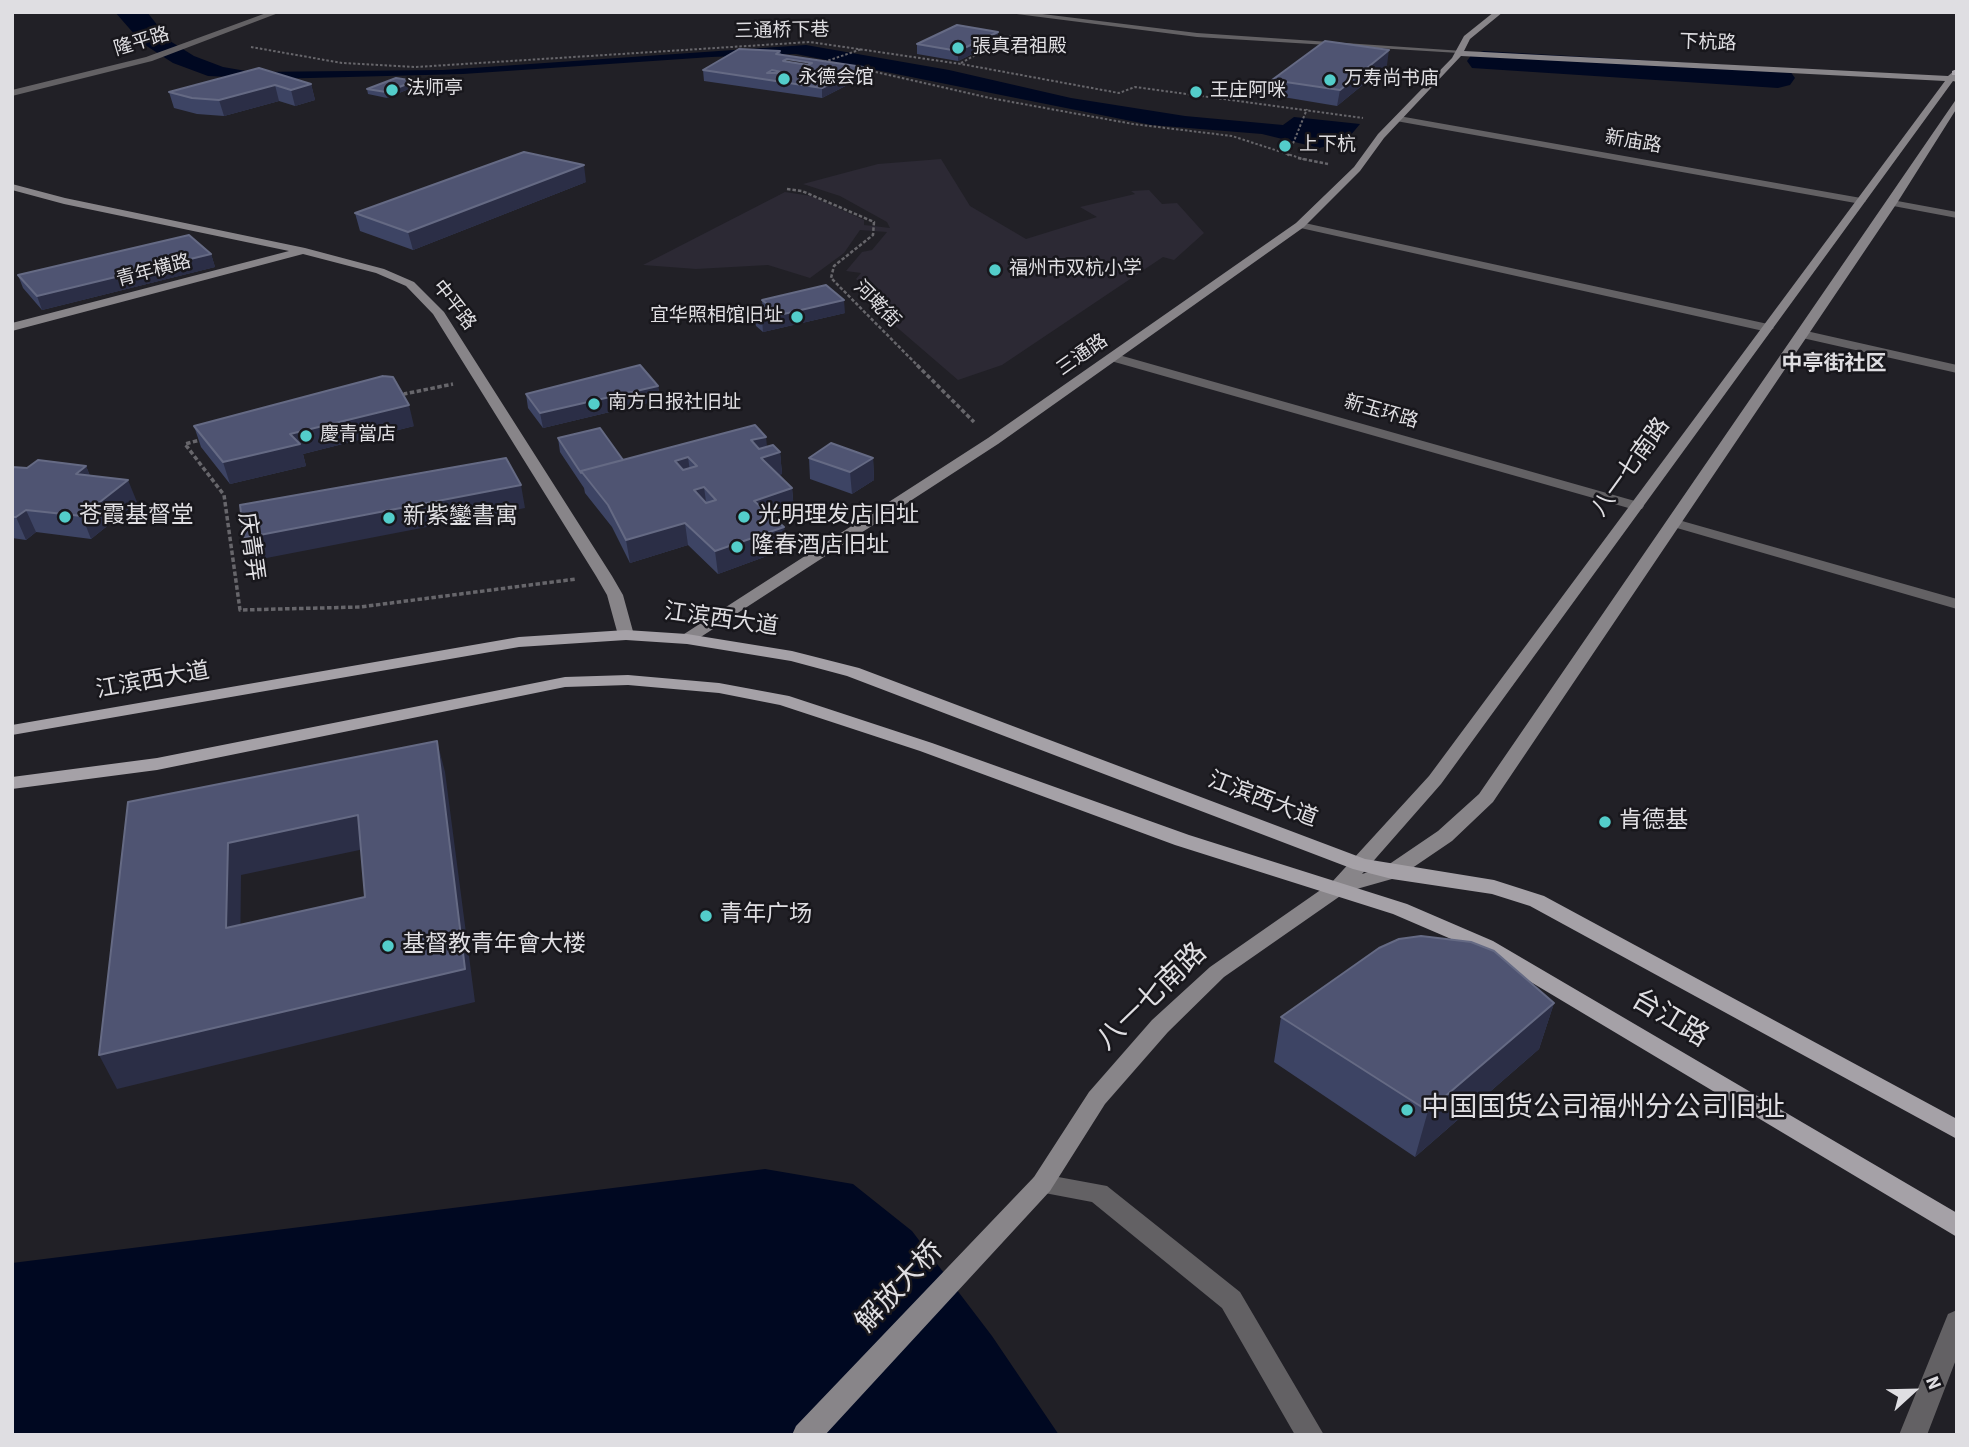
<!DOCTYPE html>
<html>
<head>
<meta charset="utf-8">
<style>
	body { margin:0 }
	#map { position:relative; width:1969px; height:1447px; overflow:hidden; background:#212026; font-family:"Source Sans 3",sans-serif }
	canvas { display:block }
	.frame { position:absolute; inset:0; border:14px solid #dfdee2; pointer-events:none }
	.north { position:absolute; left:1878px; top:1356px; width:70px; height:70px; -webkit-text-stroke:5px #18171c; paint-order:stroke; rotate:68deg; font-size:19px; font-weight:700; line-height:28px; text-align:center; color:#dfdee2 }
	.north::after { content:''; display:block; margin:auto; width:24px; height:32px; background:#dfdee2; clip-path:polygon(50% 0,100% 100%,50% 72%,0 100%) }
</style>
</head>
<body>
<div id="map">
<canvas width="1969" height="1447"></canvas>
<div class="frame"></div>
<div class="north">N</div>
</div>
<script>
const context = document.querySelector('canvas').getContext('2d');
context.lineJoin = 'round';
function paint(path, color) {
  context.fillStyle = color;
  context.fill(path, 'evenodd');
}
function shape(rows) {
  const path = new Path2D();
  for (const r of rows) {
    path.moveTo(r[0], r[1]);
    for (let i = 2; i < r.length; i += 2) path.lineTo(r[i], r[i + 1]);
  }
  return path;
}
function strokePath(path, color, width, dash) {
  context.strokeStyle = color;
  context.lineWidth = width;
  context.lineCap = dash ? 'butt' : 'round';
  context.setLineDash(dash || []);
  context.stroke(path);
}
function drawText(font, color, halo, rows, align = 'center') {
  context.font = font + ' "Source Sans 3","Noto Sans SC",sans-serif';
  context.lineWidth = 5;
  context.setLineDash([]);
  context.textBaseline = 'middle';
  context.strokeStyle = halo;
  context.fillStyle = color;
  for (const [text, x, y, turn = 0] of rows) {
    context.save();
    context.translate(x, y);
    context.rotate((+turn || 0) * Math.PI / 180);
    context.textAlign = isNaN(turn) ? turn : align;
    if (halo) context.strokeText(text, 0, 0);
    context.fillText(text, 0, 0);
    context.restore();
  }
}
paint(shape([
	[941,159,970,206,1026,239,1097,217,1080,207,1135,194,1131,191,1149,190,1162,204,1177,203,1204,233,1174,260,1163,257,1002,365,958,380,864,299,875,296,856,279,861,273,846,271,862,252,872,250,887,232,860,230,844,253,810,278,768,265,696,269,643,265,785,192,811,196,864,220,864,225,890,228,887,222,840,196,803,184,878,164]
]), '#2c2934');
paint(shape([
	[115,12,147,12,170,41,194,56,223,67,252,72,443,70,806,45,949,70,1071,98,1185,116,1283,125,1294,117,1360,124,1345,142,1319,148,1262,134,1151,125,796,54,711,57,463,74,272,79,208,76,173,63,142,43],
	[1497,59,1775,73,1779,81,1498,65],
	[765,1169,853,1184,912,1231,992,1336,1059,1435,12,1435,12,1263]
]), '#000821');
paint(shape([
	[1484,51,1778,68,1790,71,1795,78,1790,85,1778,88,1472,68,1467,61,1472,54,1484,51]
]), '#000821');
strokePath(shape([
	[251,47,342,63,416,67,810,42,961,64,1119,93,1135,87,1363,118],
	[824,62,862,49],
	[961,63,1012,35],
	[858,68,990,98,1133,124,1232,136,1306,160],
	[1288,156,1307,109]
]), '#67666b', 2, [2.5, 2]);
strokePath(shape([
	[1298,158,1328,164],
	[787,189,802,191,874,222,873,235,834,266,831,278,919,367]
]), '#67666b', 2.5, [3.5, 2]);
strokePath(shape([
	[917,365,974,422],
	[397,390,404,394,453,384],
	[204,439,185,444,224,495,240,610,360,607,576,579]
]), '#67666b', 3.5, [4.5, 2.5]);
paint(shape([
	[269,12,281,12,152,61,12,96,12,90,146,57,269,12],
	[1001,12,1026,12,1197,33,1463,51,1459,53,1197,37,1001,12],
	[1399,116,1861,198,1866,201,1861,204,1396,121,1399,116],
	[1892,200,1957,212,1957,218,1888,205,1888,201,1892,200],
	[1300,222,1768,324,1774,328,1768,332,1296,227,1296,223,1300,222],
	[1802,330,1957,365,1957,373,1798,337,1796,334,1802,330],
	[1111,355,1119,355,1642,503,1644,506,1642,509,1632,509,1111,361,1111,355],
	[1675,519,1957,599,1957,609,1670,526,1670,520,1675,519],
	[1042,1174,1107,1186,1240,1292,1324,1435,1295,1435,1222,1308,1092,1202,1034,1191,1030,1184,1034,1177,1042,1174],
	[1957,1310,1957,1357,1927,1435,1899,1435,1948,1314,1957,1310]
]), '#636164');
paint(shape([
	[1494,12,1503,12,1470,39,1464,51,1948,76,1955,70,1957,82,1953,81,1441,784,1362,874,1385,867,1438,831,1479,794,1957,98,1957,108,1897,203,1493,802,1452,841,1399,877,1346,892,1224,977,1168,1032,1105,1104,1050,1191,825,1435,792,1435,796,1426,1034,1177,1089,1092,1152,1020,1210,967,1332,882,1429,776,1945,81,1461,56,1384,138,1360,171,1304,227,998,444,693,642,681,642,679,639,681,636,988,438,1296,223,1354,167,1378,134,1452,58,1464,36,1494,12],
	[12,184,65,198,305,248,384,269,414,282,444,312,612,576,623,595,634,635,632,638,626,640,618,635,607,595,596,576,433,314,406,286,376,273,303,254,12,331,12,323,289,251,64,204,12,190,12,184]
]), '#888589');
paint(shape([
	[1957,69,1957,75,1952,75,1952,71,1957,69],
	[626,630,687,634,792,651,859,668,1365,859,1494,880,1544,896,1957,1119,1957,1139,1530,906,1492,894,1392,879,1353,869,847,676,791,661,687,644,626,640,519,647,12,735,12,725,519,637,626,630],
	[628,675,719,683,789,696,932,743,1189,835,1407,904,1493,941,1957,1213,1957,1237,1479,951,1393,914,1175,845,920,751,780,705,719,693,628,685,565,687,157,770,12,789,12,777,157,758,565,677,628,675]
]), '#a5a1a7');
paint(shape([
	[998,32,997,42,958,61,917,54,917,44],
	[739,49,780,51,781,55,863,67,863,77,822,98,704,81,703,70],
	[787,59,812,63,808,65,783,61],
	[1387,65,1337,106,1271,95,1272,80],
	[259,68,311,84,315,100,295,106,279,101,224,116,197,114,174,108,169,92],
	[416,86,387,98,368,94,367,89],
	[586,182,413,250,360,231,355,213],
	[211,254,215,267,42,310,23,288,18,275],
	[762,300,845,313,763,332,756,326,754,312,763,310],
	[658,386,660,400,543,428,528,408,526,394],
	[194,426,414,426,303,454,306,466,230,484,201,447],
	[558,438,623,460,767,446,780,452,782,474,778,475,792,488,794,511,773,518,784,527,786,549,718,574,688,545,630,563,612,527,585,493,584,488,560,452],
	[809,458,873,458,874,480,852,494,810,479],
	[86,466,90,476,137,502,91,539,36,532,26,540,12,538,12,467,27,468],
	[1554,1003,1539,1049,1415,1157,1274,1062,1281,1017]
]), '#3d4464');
paint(shape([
	[998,32,997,42,958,61,958,51],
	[1389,50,1387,65,1337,106,1340,90],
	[863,67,863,77,822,98,822,88],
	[415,81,416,86,387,98,386,92],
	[311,84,315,100,295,106,291,90],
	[275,85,279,101,224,116,219,100],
	[584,165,586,182,413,250,408,232],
	[211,254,215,267,42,310,37,296],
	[844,300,845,313,763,332,762,319],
	[658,386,660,400,543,428,540,413],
	[409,405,414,426,303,454,306,466,230,484,223,462,290,434],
	[766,437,768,456,780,452,782,474,763,480,751,440],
	[688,457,691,479,675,461],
	[873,458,874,480,852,494,850,472],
	[86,466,95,488,76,474],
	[128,480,137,502,91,539,82,516],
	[521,485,525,508,251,561,244,538],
	[704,487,707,509,694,490],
	[792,488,794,511,757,523,754,501],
	[26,510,36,532,26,540,16,517],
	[685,523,688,545,630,563,626,540],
	[784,527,786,549,718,574,715,551],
	[437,741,445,772,475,1002,117,1089,99,1055,465,969],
	[358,815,369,848,241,875,240,961,226,928,228,843],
	[1554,1003,1539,1049,1415,1157,1428,1111]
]), '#2b2e46');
const building = shape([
	[957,25,998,32,958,51,917,44,957,25],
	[1325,41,1389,50,1340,90,1272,80,1325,41],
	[739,49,780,51,776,54,863,67,822,88,703,70,739,49],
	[787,59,812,63,808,65,783,61,787,59],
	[772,70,786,73,767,73,772,70],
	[259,68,311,84,291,90,275,85,219,100,192,98,169,92,259,68],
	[396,78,415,81,386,92,367,89,396,78],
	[524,152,584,165,408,232,355,213,524,152],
	[189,235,211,254,37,296,18,275,189,235],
	[826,285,844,300,762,319,754,312,772,308,762,300,826,285],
	[640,365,658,386,540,413,526,394,640,365],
	[383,376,393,377,409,405,290,434,300,444,223,462,194,426,383,376],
	[755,425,766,437,751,440,759,449,773,445,780,452,761,458,792,488,754,501,784,527,715,551,685,523,626,540,608,505,581,471,755,425],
	[688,457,697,466,683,470,675,461,688,457],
	[704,487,716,500,706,503,694,490,704,487],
	[600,428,623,460,581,471,581,473,558,438,600,428],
	[831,443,873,458,850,472,809,458,831,443],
	[506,458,521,485,244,538,240,505,506,458],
	[38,460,86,466,76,474,128,480,82,516,26,510,16,517,12,517,12,467,27,468,38,460],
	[437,741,465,969,99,1055,128,802,437,741],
	[358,815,365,897,226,928,228,843,358,815],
	[1421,936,1471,942,1494,951,1554,1003,1428,1111,1281,1017,1379,948,1399,939,1421,936]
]);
paint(building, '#4f5472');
strokePath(building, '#656a84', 2);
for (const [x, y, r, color] of [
	[958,48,7,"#53cdca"],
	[784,79,7,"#53cdca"],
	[1330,80,7,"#53cdca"],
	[392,90,7,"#53cdca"],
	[1196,92,7,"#53cdca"],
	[1285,146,7,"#53cdca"],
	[995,270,7,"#53cdca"],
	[797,317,7,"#53cdca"],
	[594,404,7,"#53cdca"],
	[306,436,7,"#53cdca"],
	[65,517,7,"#53cdca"],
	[744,517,7,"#53cdca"],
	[389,518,7,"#53cdca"],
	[737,547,7,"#53cdca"],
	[1605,822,7,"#53cdca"],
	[706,916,7,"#53cdca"],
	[388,946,7,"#53cdca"],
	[1407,1110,7,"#53cdca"]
]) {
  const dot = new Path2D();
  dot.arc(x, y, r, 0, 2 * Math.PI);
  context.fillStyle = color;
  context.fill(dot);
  strokePath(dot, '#18171c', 2.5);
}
drawText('19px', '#dfdee2', '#18171c', [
	["三通桥下巷",782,32,-1],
	["隆平路",142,43,-17],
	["下杭路",1708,44,2],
	["新庙路",1633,143,10],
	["青年横路",154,272,-15],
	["河墘街",876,305,45],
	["中平路",453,306,52],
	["三通路",1083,356,-35],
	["新玉环路",1381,413,16]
]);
drawText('19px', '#dfdee2', '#18171c', [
	["張真君祖殿",972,48],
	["永德会馆",798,79],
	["万寿尚书庙",1344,80],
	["法师亭",406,90],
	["王庄阿咪",1210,92],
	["上下杭",1299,146],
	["福州市双杭小学",1009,270],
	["宜华照相馆旧址",783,317,"right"],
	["南方日报社旧址",608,404],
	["慶青當店",320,436]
], 'left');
drawText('bold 21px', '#dfdee2', '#18171c', [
	["中亭街社区",1834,365]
]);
drawText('23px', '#dfdee2', '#18171c', [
	["八一七南路",1632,468,-54],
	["庆青弄",249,547,82],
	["江滨西大道",721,621,8],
	["江滨西大道",153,682,-10],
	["江滨西大道",1262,801,21]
]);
drawText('23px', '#dfdee2', '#18171c', [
	["苍霞基督堂",79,517],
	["光明理发店旧址",758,517],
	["新紫鑾書寓",403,518],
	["隆春酒店旧址",751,547],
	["肯德基",1619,822],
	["青年广场",720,916],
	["基督教青年會大楼",402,946]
], 'left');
drawText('28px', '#dfdee2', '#18171c', [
	["八一七南路",1153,998,-44],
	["台江路",1669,1020,31],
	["解放大桥",901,1288,-47]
]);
drawText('28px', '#dfdee2', '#18171c', [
	["中国国货公司福州分公司旧址",1421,1110]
], 'left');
</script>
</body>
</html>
